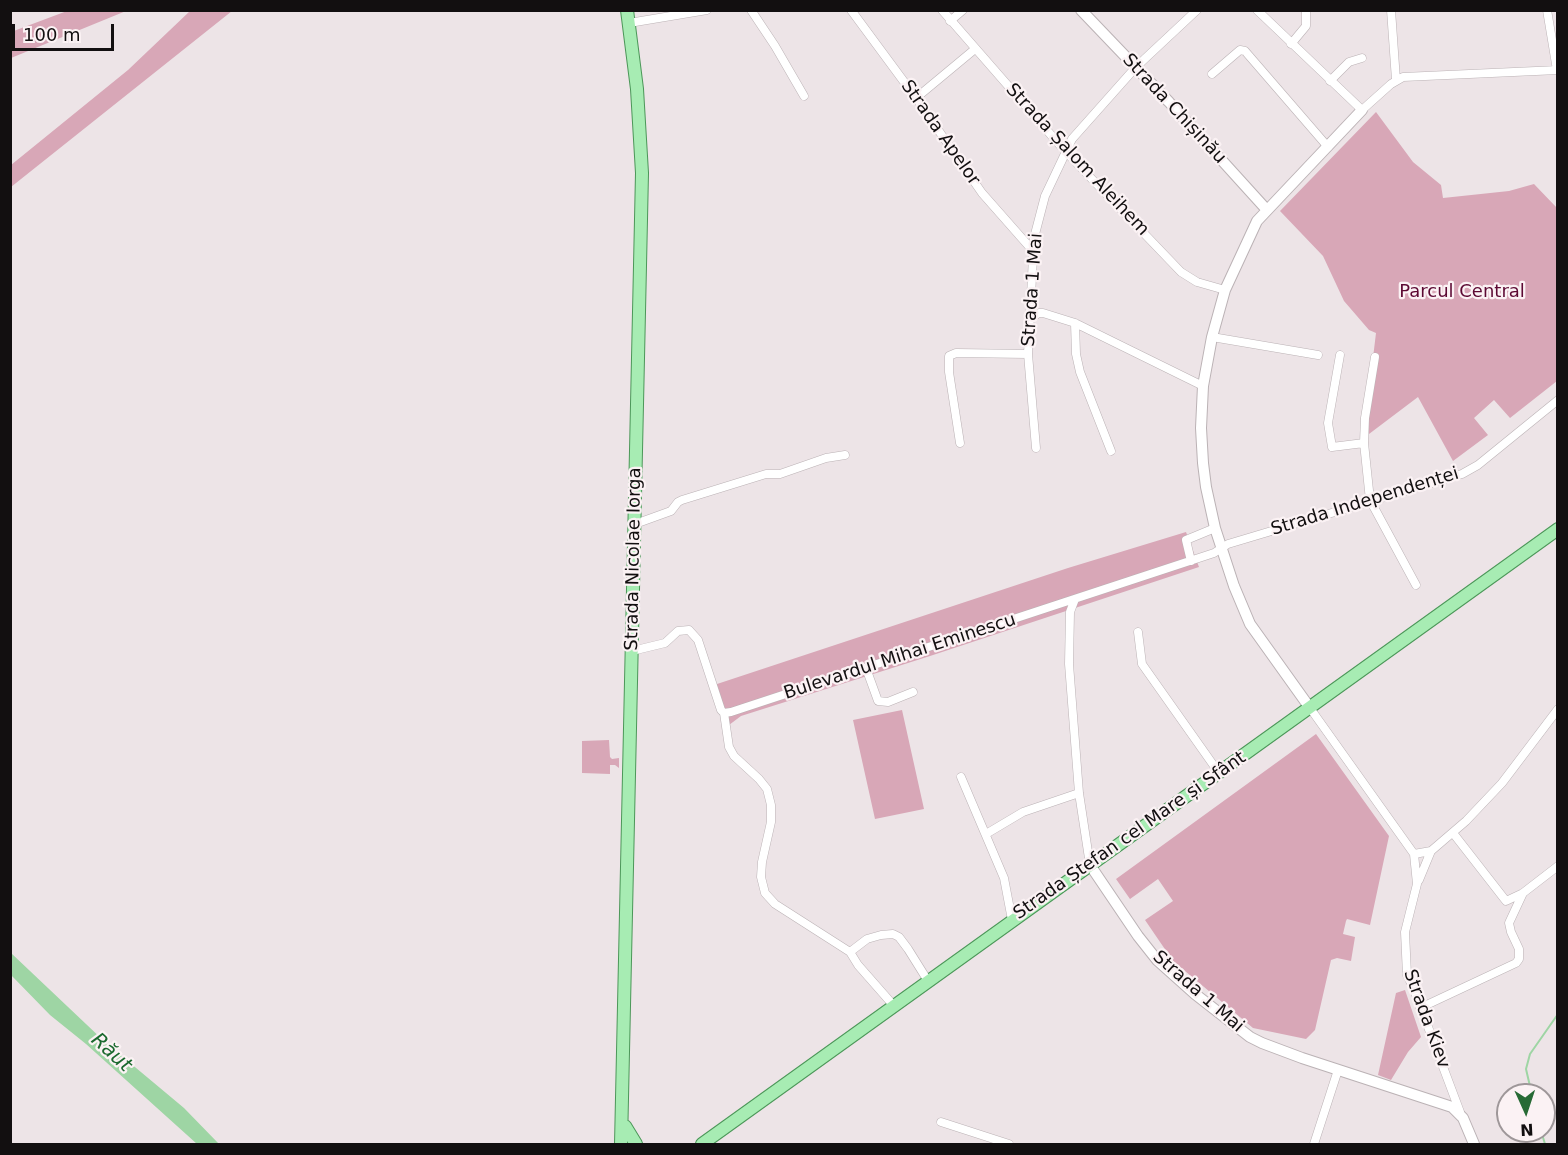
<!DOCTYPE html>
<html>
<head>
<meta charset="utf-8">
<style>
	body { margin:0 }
	#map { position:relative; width:1568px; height:1155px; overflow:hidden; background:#ede4e7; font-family:"DejaVu Sans",sans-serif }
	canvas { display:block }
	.frame { position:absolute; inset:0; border:12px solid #120f10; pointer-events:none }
	.north { position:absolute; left:1496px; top:1083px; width:60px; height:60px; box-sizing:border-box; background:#fbf2f4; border:2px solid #9e9799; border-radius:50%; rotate:177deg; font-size:16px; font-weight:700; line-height:24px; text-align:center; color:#120f10 }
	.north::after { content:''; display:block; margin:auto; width:21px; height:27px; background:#276a35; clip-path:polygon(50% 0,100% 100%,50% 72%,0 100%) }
	.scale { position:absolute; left:12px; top:24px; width:102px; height:27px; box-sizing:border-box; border:3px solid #120f10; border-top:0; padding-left:8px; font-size:18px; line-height:21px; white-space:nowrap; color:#120f10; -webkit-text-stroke:4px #fbf2f4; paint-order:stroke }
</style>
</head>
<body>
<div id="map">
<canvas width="1568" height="1155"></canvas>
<div class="frame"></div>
<div class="north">N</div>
<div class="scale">100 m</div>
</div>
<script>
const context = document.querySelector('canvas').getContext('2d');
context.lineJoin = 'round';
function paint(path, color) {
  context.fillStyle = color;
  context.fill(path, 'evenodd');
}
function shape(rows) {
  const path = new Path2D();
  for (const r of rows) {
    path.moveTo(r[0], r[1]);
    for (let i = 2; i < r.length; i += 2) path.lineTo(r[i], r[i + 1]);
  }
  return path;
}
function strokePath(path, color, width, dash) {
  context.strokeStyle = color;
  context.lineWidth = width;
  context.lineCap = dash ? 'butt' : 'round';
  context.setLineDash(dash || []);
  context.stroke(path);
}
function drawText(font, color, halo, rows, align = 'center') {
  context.font = font + ' "DejaVu Sans",sans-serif';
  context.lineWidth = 4.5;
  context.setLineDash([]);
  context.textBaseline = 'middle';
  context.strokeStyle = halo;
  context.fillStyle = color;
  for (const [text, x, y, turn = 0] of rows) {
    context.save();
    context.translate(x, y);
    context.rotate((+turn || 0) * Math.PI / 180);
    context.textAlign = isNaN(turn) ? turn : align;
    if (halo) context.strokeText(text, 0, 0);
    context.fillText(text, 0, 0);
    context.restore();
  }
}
paint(shape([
	[67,11,126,11,11,58,11,32],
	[190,11,232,11,11,187,11,165,128,70],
	[1376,112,1413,162,1441,185,1443,198,1509,191,1534,184,1557,208,1557,381,1510,418,1494,400,1474,418,1488,435,1453,461,1418,397,1369,434,1365,424,1376,333,1369,330,1344,301,1323,256,1280,211],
	[1186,532,1199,567,930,656,741,716,729,725,714,685,1068,568],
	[902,710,924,809,875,819,853,720],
	[1316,734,1389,836,1370,925,1347,919,1346,921,1343,934,1355,937,1351,961,1337,958,1331,960,1315,1030,1306,1039,1253,1028,1173,961,1145,920,1173,901,1158,879,1130,899,1116,879],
	[609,740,610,757,612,759,619,758,619,768,615,765,610,765,610,774,582,773,582,741],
	[1405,990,1421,1037,1408,1052,1391,1080,1378,1075,1396,993]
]), '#d8a7b7');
paint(shape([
	[11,953,105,1042,184,1108,219,1144,197,1144,86,1044,50,1015,11,975]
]), '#9ed5a4');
strokePath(shape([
	[1532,1095,1526,1069,1530,1054,1558,1014],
	[1541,1131,1545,1144]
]), '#9ed5a4', 2);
const street = shape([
	[751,10,775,46,804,96],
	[851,10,916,98,982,193,1034,252],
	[942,10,1065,151,1181,272,1197,282,1225,290],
	[1257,10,1362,110,1391,84,1403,77,1558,70],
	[1391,10,1396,80],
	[1547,10,1557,70],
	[950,21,963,10],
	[629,23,707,10],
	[1291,44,1306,26,1306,10],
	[1212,74,1240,50,1245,51,1328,147],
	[1330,81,1349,62,1362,58],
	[916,98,975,49],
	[1030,318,1039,313,1043,313,1075,323,1203,386],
	[1075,323,1076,354,1080,372,1111,451],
	[1212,337,1318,355],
	[1340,355,1328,423,1332,447,1364,443],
	[1375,357,1365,418,1364,443,1370,500,1416,585],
	[960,443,949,372,949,356,956,353,1028,354],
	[1036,448,1028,354,1034,238,1045,196,1072,139,1136,67,1197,10],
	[635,524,671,511,678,502,682,500,766,474,780,474,826,458,845,455],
	[1191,561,1186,540,1215,528],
	[1075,599,1070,612,1069,664,1079,793,1090,865],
	[1138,632,1142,664,1219,773],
	[632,651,665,643,678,631,689,630,698,640,721,710,724,713,731,712,1214,553,1228,544,1462,474,1478,465,1558,400],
	[866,668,878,701,888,702,913,692],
	[1310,708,1414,854,1417,884,1405,932,1407,975,1413,987,1460,1112],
	[724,713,729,747,734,756,759,779,767,789,771,805,771,822,762,862,761,877,765,893,775,904,850,952,858,965,894,1006],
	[961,777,1004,878,1012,920],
	[1453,833,1506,901,1523,893,1558,866],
	[986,834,1023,812,1079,793],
	[1414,854,1431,851,1466,821,1502,783,1558,709],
	[1419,880,1431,851],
	[850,952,867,939,881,935,893,934,899,937,908,949,928,981],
	[1420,1008,1516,963,1519,959,1519,949,1511,932,1509,923,1523,893],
	[941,1122,1009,1144],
	[1314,1144,1338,1070]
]);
const secondary = shape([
	[1081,10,1169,102,1266,209],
	[1310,708,1250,624,1234,586,1215,528,1206,487,1203,463,1201,428,1203,386,1212,337,1225,290,1257,221,1362,110],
	[1090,865,1138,936,1157,960,1195,994,1250,1037,1262,1043,1302,1058,1452,1107,1463,1118,1474,1144]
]);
const primary = shape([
	[625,1126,636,1144],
	[621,1144,642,173,637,89,627,10],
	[702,1144,1558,529]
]);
strokePath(street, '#bbb2b5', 9);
strokePath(secondary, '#bbb2b5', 12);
strokePath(primary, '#4c9759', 14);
strokePath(street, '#fff', 8);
strokePath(secondary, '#fff', 10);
strokePath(primary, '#a7ecb3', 12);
drawText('18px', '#120f10', '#fbf2f4', [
	["Strada Chișinău",1174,109,47],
	["Strada Apelor",940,133,55],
	["Strada Șalom Aleihem",1077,160,47],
	["Strada 1 Mai",1033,290,-86],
	["Strada Independenței",1365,502,-17],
	["Strada Nicolae Iorga",634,559,-89],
	["Bulevardul Mihai Eminescu",900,657,-18],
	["Strada Ștefan cel Mare și Sfânt",1130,836,-35],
	["Strada 1 Mai",1198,992,41],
	["Strada Kiev",1426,1019,70]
]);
drawText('18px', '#5c0933', '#fbf2f4', [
	["Parcul Central",1462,292]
]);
drawText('italic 20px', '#1a692e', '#fbf2f4', [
	["Răut",111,1053,42]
]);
</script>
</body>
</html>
